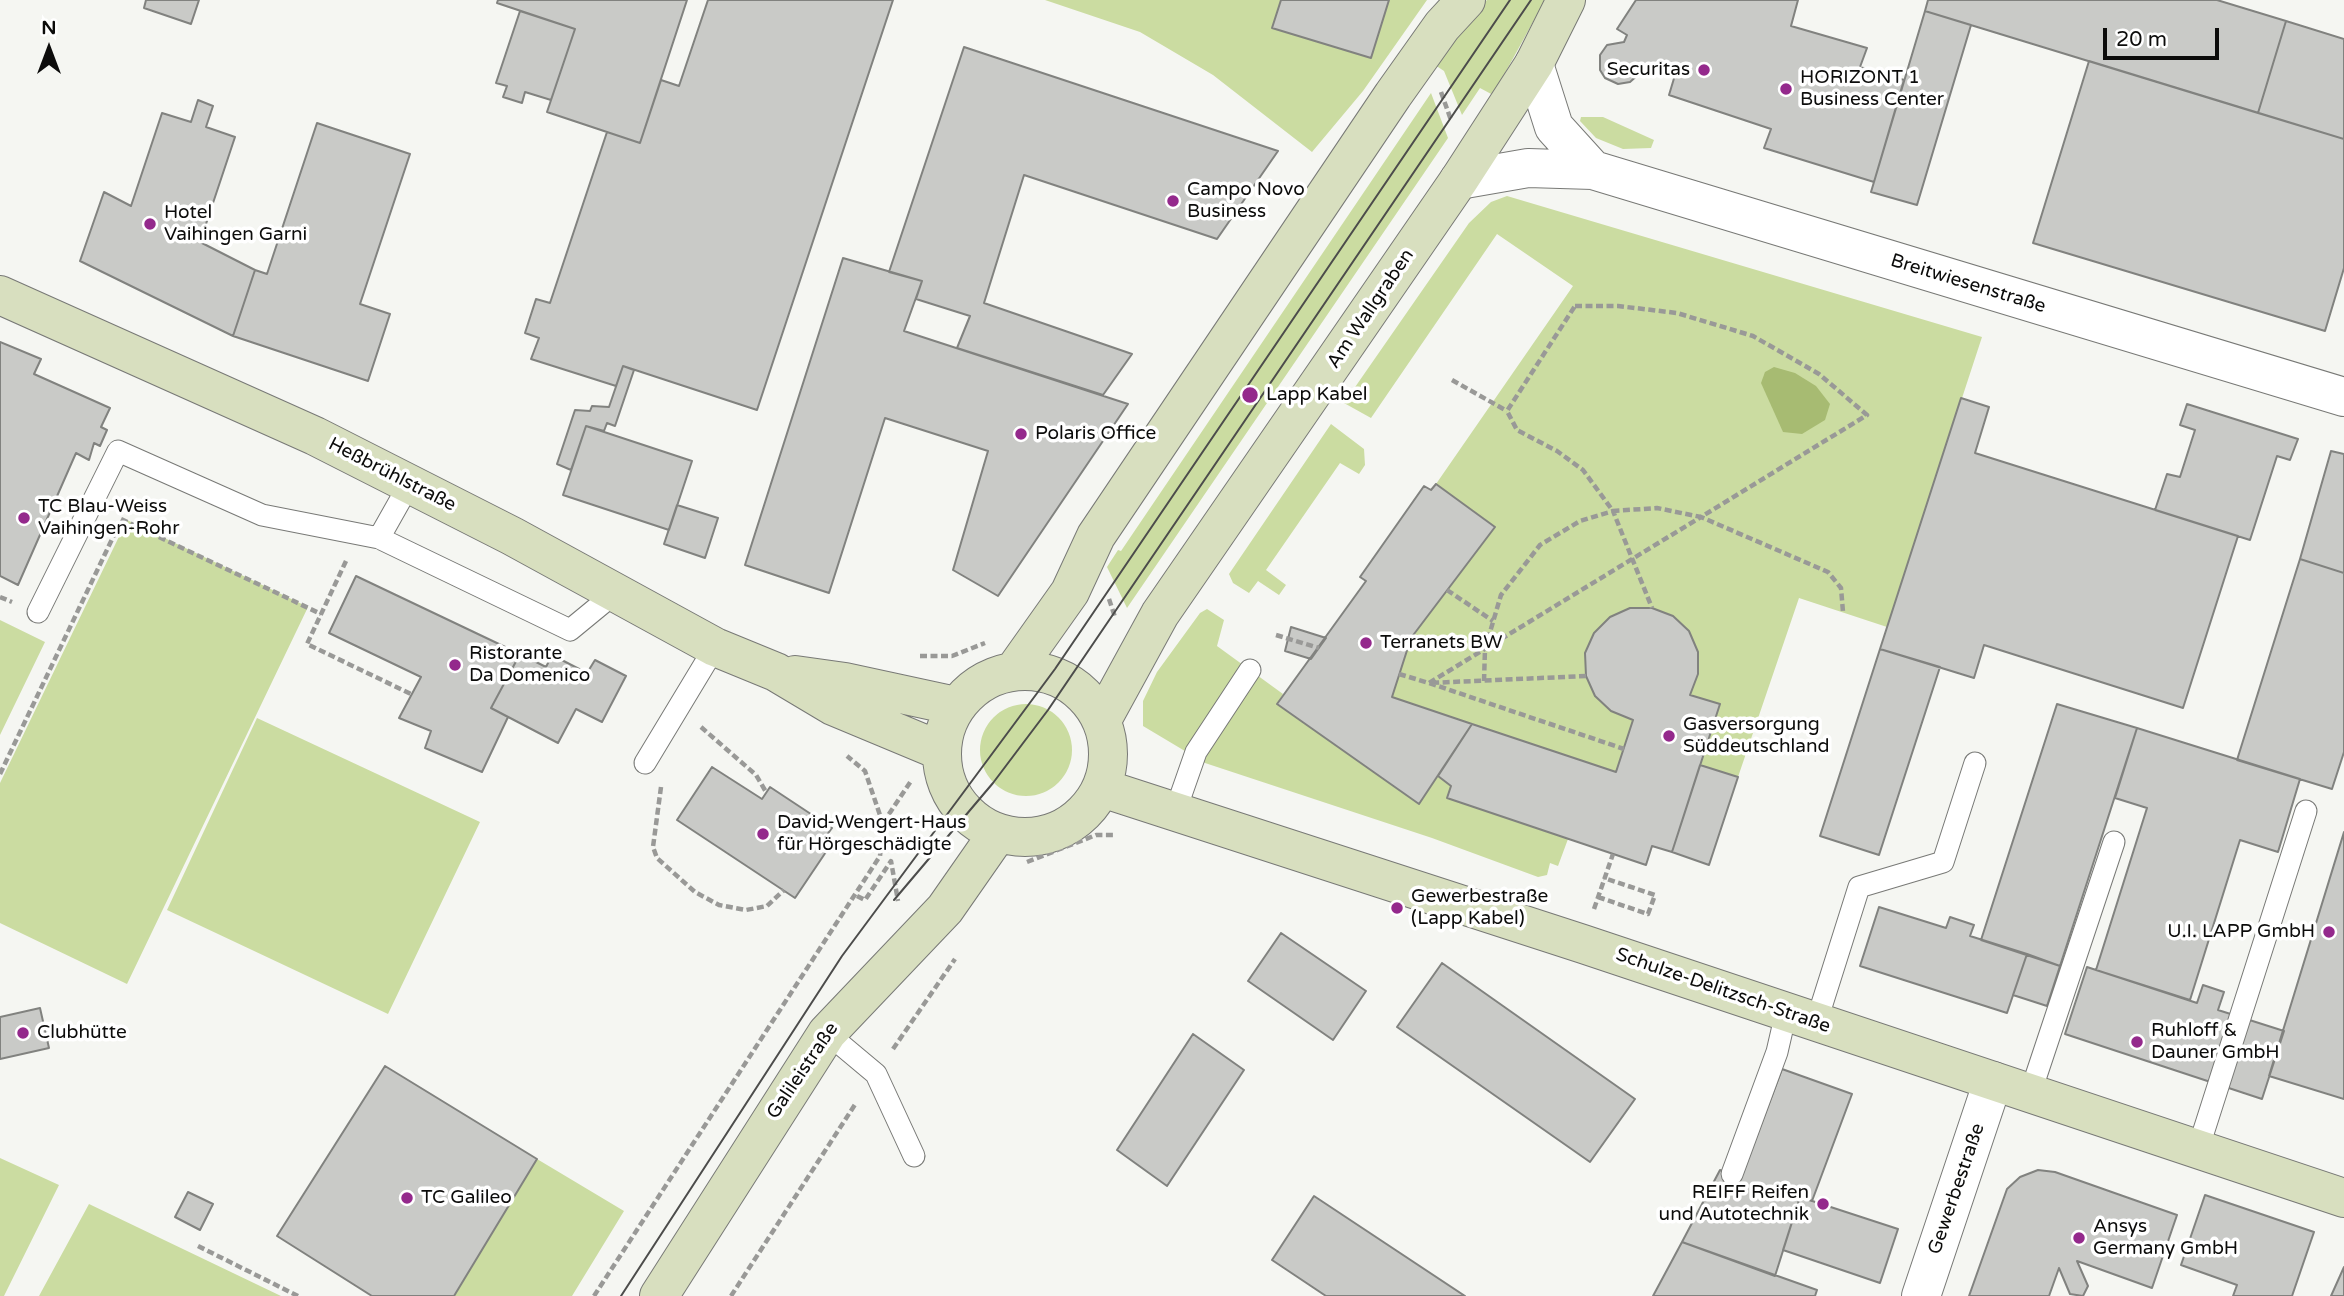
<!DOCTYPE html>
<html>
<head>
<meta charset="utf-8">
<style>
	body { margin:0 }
	#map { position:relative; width:2344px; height:1296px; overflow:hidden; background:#f5f6f2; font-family:"Varela Round",sans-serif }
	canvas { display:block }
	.north { position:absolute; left:14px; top:14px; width:70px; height:70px; -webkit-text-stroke:5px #fff; paint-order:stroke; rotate:0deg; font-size:19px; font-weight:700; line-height:28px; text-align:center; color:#0c0c0b }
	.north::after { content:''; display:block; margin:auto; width:24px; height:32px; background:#0c0c0b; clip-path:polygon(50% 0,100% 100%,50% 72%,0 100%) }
	.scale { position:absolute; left:2103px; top:28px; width:116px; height:32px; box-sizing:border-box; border:4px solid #0c0c0b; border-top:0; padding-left:9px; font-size:21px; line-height:24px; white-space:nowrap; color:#0c0c0b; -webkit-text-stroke:5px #fff; paint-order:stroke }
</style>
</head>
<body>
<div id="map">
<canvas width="2344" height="1296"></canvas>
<div class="north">N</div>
<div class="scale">20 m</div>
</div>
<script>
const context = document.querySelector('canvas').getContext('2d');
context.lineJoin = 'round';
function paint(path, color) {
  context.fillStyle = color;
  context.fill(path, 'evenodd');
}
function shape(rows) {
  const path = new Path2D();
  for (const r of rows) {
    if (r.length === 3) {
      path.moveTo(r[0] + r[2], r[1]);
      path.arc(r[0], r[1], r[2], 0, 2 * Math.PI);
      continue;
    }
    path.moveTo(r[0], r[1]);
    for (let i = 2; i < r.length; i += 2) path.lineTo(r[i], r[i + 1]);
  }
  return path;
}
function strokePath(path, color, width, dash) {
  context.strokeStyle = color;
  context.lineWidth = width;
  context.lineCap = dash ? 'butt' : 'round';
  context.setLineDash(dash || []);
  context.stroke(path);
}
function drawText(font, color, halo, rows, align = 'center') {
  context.font = font + ' "Varela Round",sans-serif';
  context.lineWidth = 7;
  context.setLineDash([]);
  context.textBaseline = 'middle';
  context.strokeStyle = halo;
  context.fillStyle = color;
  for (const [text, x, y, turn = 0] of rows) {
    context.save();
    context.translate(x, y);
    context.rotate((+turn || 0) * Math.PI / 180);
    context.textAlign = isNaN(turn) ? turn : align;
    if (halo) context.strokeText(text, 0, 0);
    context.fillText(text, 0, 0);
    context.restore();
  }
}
paint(shape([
	[1045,0,1427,0,1363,91,1312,152,1213,75,1140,32],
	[1487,0,1545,0,1493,95,1480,88,1462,115,1444,71,1432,63,1458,29],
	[1431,93,1448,138,1127,608,1107,567,1118,550,1121,551],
	[1581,117,1603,117,1654,140,1651,148,1623,149,1596,138,1580,121],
	[1507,196,1982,337,1887,627,1799,598,1738,777,1700,765,1720,705,1690,695,1698,674,1698,652,1673,616,1652,608,1630,608,1610,617,1594,633,1585,653,1586,676,1595,696,1611,711,1633,720,1616,772,1392,697,1436,484,1573,286,1497,234,1371,418,1344,403,1469,223,1491,202],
	[1331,424,1364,449,1365,465,1359,474,1340,463,1266,570,1286,585,1279,595,1258,581,1249,593,1233,583,1229,574],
	[127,520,308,607,127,984,0,923,0,783],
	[1207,609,1224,620,1217,646,1283,694,1277,704,1418,803,1438,776,1451,786,1447,798,1568,839,1558,866,1550,863,1547,875,1538,877,1432,838,1205,763,1143,726,1143,701,1157,672,1200,613],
	[0,620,45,642,0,735],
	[1026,750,46],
	[257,718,480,822,388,1014,167,910],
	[0,1158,59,1185,4,1296,0,1296],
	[537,1159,624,1211,572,1296,454,1296],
	[89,1204,281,1296,39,1296]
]), '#cbdca1');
paint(shape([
	[1774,367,1795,373,1816,386,1830,404,1825,420,1802,434,1783,432,1761,383,1765,372]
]), '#a7bb72');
const building = shape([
	[146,0,199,0,191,24,144,8,146,0],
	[498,0,687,0,640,143,547,112,575,29,497,3,498,0],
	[708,0,893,0,757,410,623,366,616,386,531,359,539,338,525,333,536,299,550,303,607,132,640,143,661,80,679,86,708,0],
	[1281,0,1389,0,1371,58,1272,28,1281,0],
	[1636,0,1798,0,1791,26,1867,48,1860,67,1904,80,1874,182,1764,148,1771,129,1669,95,1675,75,1642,65,1639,74,1630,82,1618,84,1605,78,1600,70,1600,55,1607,45,1624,42,1627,35,1617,29,1636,0],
	[1928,0,2217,0,2286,21,2258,113,1925,11,1928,0],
	[520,11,575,29,551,100,525,92,522,103,503,97,507,86,496,83,520,11],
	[1925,11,1971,25,1917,205,1871,192,1925,11],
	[2286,21,2344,39,2344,139,2258,113,2286,21],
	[964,47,1278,151,1217,239,1024,175,984,303,1132,354,1103,395,957,348,970,316,916,299,922,281,889,272,964,47],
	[2089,61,2344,139,2344,268,2325,331,2033,243,2089,61],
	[198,100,213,106,206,127,235,137,200,242,255,270,233,336,80,261,104,192,131,206,162,113,191,122,198,100],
	[317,123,410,154,360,304,390,314,368,381,233,336,255,270,267,274,317,123],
	[843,258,922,281,904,331,1128,404,998,596,953,570,988,451,885,418,829,593,745,565,843,258],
	[0,342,41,359,34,374,110,408,101,427,107,430,100,446,94,443,89,460,76,453,18,585,0,576,0,342],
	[623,366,634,370,615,426,607,423,604,431,586,426,571,470,557,464,575,410,590,411,592,406,609,407,623,366],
	[1961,398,1989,407,1975,453,2238,536,2183,708,1984,645,1974,678,1880,649,1961,398],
	[2187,404,2298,439,2290,460,2277,456,2250,540,2155,510,2167,474,2180,477,2195,430,2180,425,2187,404],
	[586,426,692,461,669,530,563,495,586,426],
	[2331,451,2344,454,2344,573,2300,559,2331,451],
	[1436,484,1495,527,1411,638,1392,697,1472,724,1419,804,1277,704,1366,581,1360,577,1424,486,1431,490,1436,484],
	[677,505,718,518,705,558,664,544,677,505],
	[2300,559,2344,573,2344,752,2332,789,2237,760,2300,559],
	[356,576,520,654,491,708,508,717,482,772,425,748,431,731,399,718,421,677,329,633,356,576],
	[1630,608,1652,608,1673,616,1689,631,1698,652,1698,674,1690,695,1720,704,1672,852,1652,846,1646,865,1447,798,1451,786,1438,776,1472,724,1616,772,1633,720,1611,711,1595,696,1586,676,1585,653,1594,633,1610,617,1630,608],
	[1291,627,1326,638,1311,659,1285,651,1291,627],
	[1880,649,1940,667,1879,855,1820,836,1880,649],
	[520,654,546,667,552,655,587,673,595,660,626,676,602,722,576,709,558,743,491,708,520,654],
	[2057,704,2137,728,2060,966,1981,940,2057,704],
	[2137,728,2300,779,2278,852,2240,840,2190,1000,2096,970,2147,808,2115,798,2137,728],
	[1700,765,1738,777,1709,865,1672,852,1700,765],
	[712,767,762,799,770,787,832,828,824,839,832,843,795,898,677,820,712,767],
	[2344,832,2344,1099,2269,1076,2344,832],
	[1879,907,1946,928,1950,917,1974,925,1970,936,2027,954,2007,1013,1860,966,1879,907],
	[1281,933,1366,991,1333,1040,1248,981,1281,933],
	[2027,954,2060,966,2047,1006,2013,995,2027,954],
	[1442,963,1635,1099,1590,1162,1397,1027,1442,963],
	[2087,967,2197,1003,2203,985,2224,992,2218,1010,2284,1031,2262,1099,2065,1034,2087,967],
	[40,1008,49,1048,0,1059,0,1017,40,1008],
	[1193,1034,1244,1070,1167,1186,1117,1150,1193,1034],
	[385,1066,537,1159,454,1296,372,1296,277,1236,385,1066],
	[1782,1069,1852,1094,1812,1201,1800,1197,1775,1276,1682,1242,1720,1170,1741,1177,1782,1069],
	[2038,1170,2055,1172,2177,1215,2152,1288,2077,1261,2088,1286,2083,1296,2070,1294,2059,1268,2049,1296,1969,1296,2007,1189,2020,1177,2038,1170],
	[188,1192,213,1204,200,1230,175,1217,188,1192],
	[2205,1195,2314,1232,2292,1296,2233,1296,2237,1285,2181,1265,2205,1195],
	[1314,1196,1465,1296,1326,1296,1272,1260,1314,1196],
	[1800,1197,1898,1229,1880,1283,1783,1250,1800,1197],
	[1682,1242,1817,1290,1815,1296,1653,1296,1682,1242],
	[2344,1267,2344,1296,2331,1296,2344,1267]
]);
paint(building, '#c9cac7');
strokePath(building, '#81827f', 2);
const lane = shape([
	[379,538,410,483],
	[38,612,118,451,262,515,379,538,570,630,615,593],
	[645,763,715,647],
	[1175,812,1196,752,1250,670],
	[1816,1023,1859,887,1943,862,1975,763],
	[827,1033,876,1074,914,1156],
	[2030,1094,2114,842],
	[2198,1149,2306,811],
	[1732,1174,1777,1052,1786,1013]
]);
const street = shape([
	[1534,64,1554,127,1593,170],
	[1459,180,1528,168,1593,170,2344,397],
	[1921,1296,1993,1081]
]);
const secondary = shape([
	[0,295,315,436,512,536,715,647,776,672,833,706,941,751],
	[1014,671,1070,592,1096,536,1393,95,1442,26,1466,0],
	[1025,754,83],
	[795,675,845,682,956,706],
	[1102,720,1160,614,1459,180,1534,64,1566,0],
	[1102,788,1583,944,2344,1198],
	[659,1296,827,1033,945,909,998,833]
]);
strokePath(lane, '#787976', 23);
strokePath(street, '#787976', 40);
strokePath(secondary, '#787976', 40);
strokePath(shape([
	[1441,92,1451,120],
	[1575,306,1618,306,1677,313,1753,336,1819,374,1867,415,1701,517,1657,508,1613,511,1583,470,1557,451,1517,430,1507,411,1575,306],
	[1452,380,1507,411],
	[121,519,321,614],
	[346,561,307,644,411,694],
	[1447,590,1493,621],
	[0,597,12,602],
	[1109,599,1115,617],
	[1276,635,1319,648],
	[920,656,952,656,985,643],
	[1399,674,1429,683,1701,517,1828,572,1841,588,1843,612],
	[1586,676,1429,683,1624,749],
	[1484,681,1485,649,1501,595,1540,545,1580,521,1613,511,1652,608],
	[701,727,756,775,766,792],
	[0,774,115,533],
	[661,787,653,847,657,858,695,892,719,905,746,910,767,906,784,890],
	[883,823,911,781],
	[1027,862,1096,835,1115,835],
	[857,896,865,900,891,861,898,901],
	[1598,897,1648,914,1655,895,1604,878],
	[1594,909,1613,854],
	[893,1049,955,959],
	[198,1246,298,1296],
	[594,1296,880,856,883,824,865,771,847,756],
	[731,1296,856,1103]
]), '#999997', 4.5, [7, 3.5]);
strokePath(lane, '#fff', 21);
strokePath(street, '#fff', 38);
strokePath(secondary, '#d8dfbf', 38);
strokePath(shape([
	[894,900,993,783,1048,710,1531,0],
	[621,1296,842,956,1055,669,1510,0]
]), '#4c4c4b', 2);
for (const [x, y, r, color] of [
	[1704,70,7,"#94298c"],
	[1786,89,7,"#94298c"],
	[1173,201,7,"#94298c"],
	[150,224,7,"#94298c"],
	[1250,395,9,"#94298c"],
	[1021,434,7,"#94298c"],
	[24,518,7,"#94298c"],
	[1366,643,7,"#94298c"],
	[455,665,7,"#94298c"],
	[1669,736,7,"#94298c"],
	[763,834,7,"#94298c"],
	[1397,908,7,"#94298c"],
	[2329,932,7,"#94298c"],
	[23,1033,7,"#94298c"],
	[2137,1042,7,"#94298c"],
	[407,1198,7,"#94298c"],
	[1823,1204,7,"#94298c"],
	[2079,1238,7,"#94298c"]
]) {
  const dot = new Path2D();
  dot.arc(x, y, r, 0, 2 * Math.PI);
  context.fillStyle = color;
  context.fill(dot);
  strokePath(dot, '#fff', 2.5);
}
drawText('19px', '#0c0c0b', '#fff', [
	["Securitas",1690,70,"right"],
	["HORIZONT 1",1800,78],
	["Business Center",1800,100],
	["Campo Novo",1187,190],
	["Business",1187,212],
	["Hotel",164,213],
	["Vaihingen Garni",164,235],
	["Lapp Kabel",1266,395],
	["Polaris Office",1035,434],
	["TC Blau-Weiss",38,507],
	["Vaihingen-Rohr",38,529],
	["Terranets BW",1380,643],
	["Ristorante",469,654],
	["Da Domenico",469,676],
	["Gasversorgung",1683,725],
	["Süddeutschland",1683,747],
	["David-Wengert-Haus",777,823],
	["für Hörgeschädigte",777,845],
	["Gewerbestraße",1411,897],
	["(Lapp Kabel)",1411,919],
	["U.I. LAPP GmbH",2315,932,"right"],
	["Ruhloff &",2151,1031],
	["Dauner GmbH",2151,1053],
	["Clubhütte",37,1033],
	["REIFF Reifen",1809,1193,"right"],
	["und Autotechnik",1809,1215,"right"],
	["TC Galileo",421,1198],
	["Ansys",2093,1227],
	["Germany GmbH",2093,1249]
], 'left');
drawText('19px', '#0c0c0b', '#fff', [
	["Breitwiesenstraße",1968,284,17],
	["Am Wallgraben",1371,309,-56],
	["Heßbrühlstraße",392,475,27],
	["Schulze-Delitzsch-Straße",1723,991,19],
	["Galileistraße",803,1071,-56],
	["Gewerbestraße",1957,1189,-71]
]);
</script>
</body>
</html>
